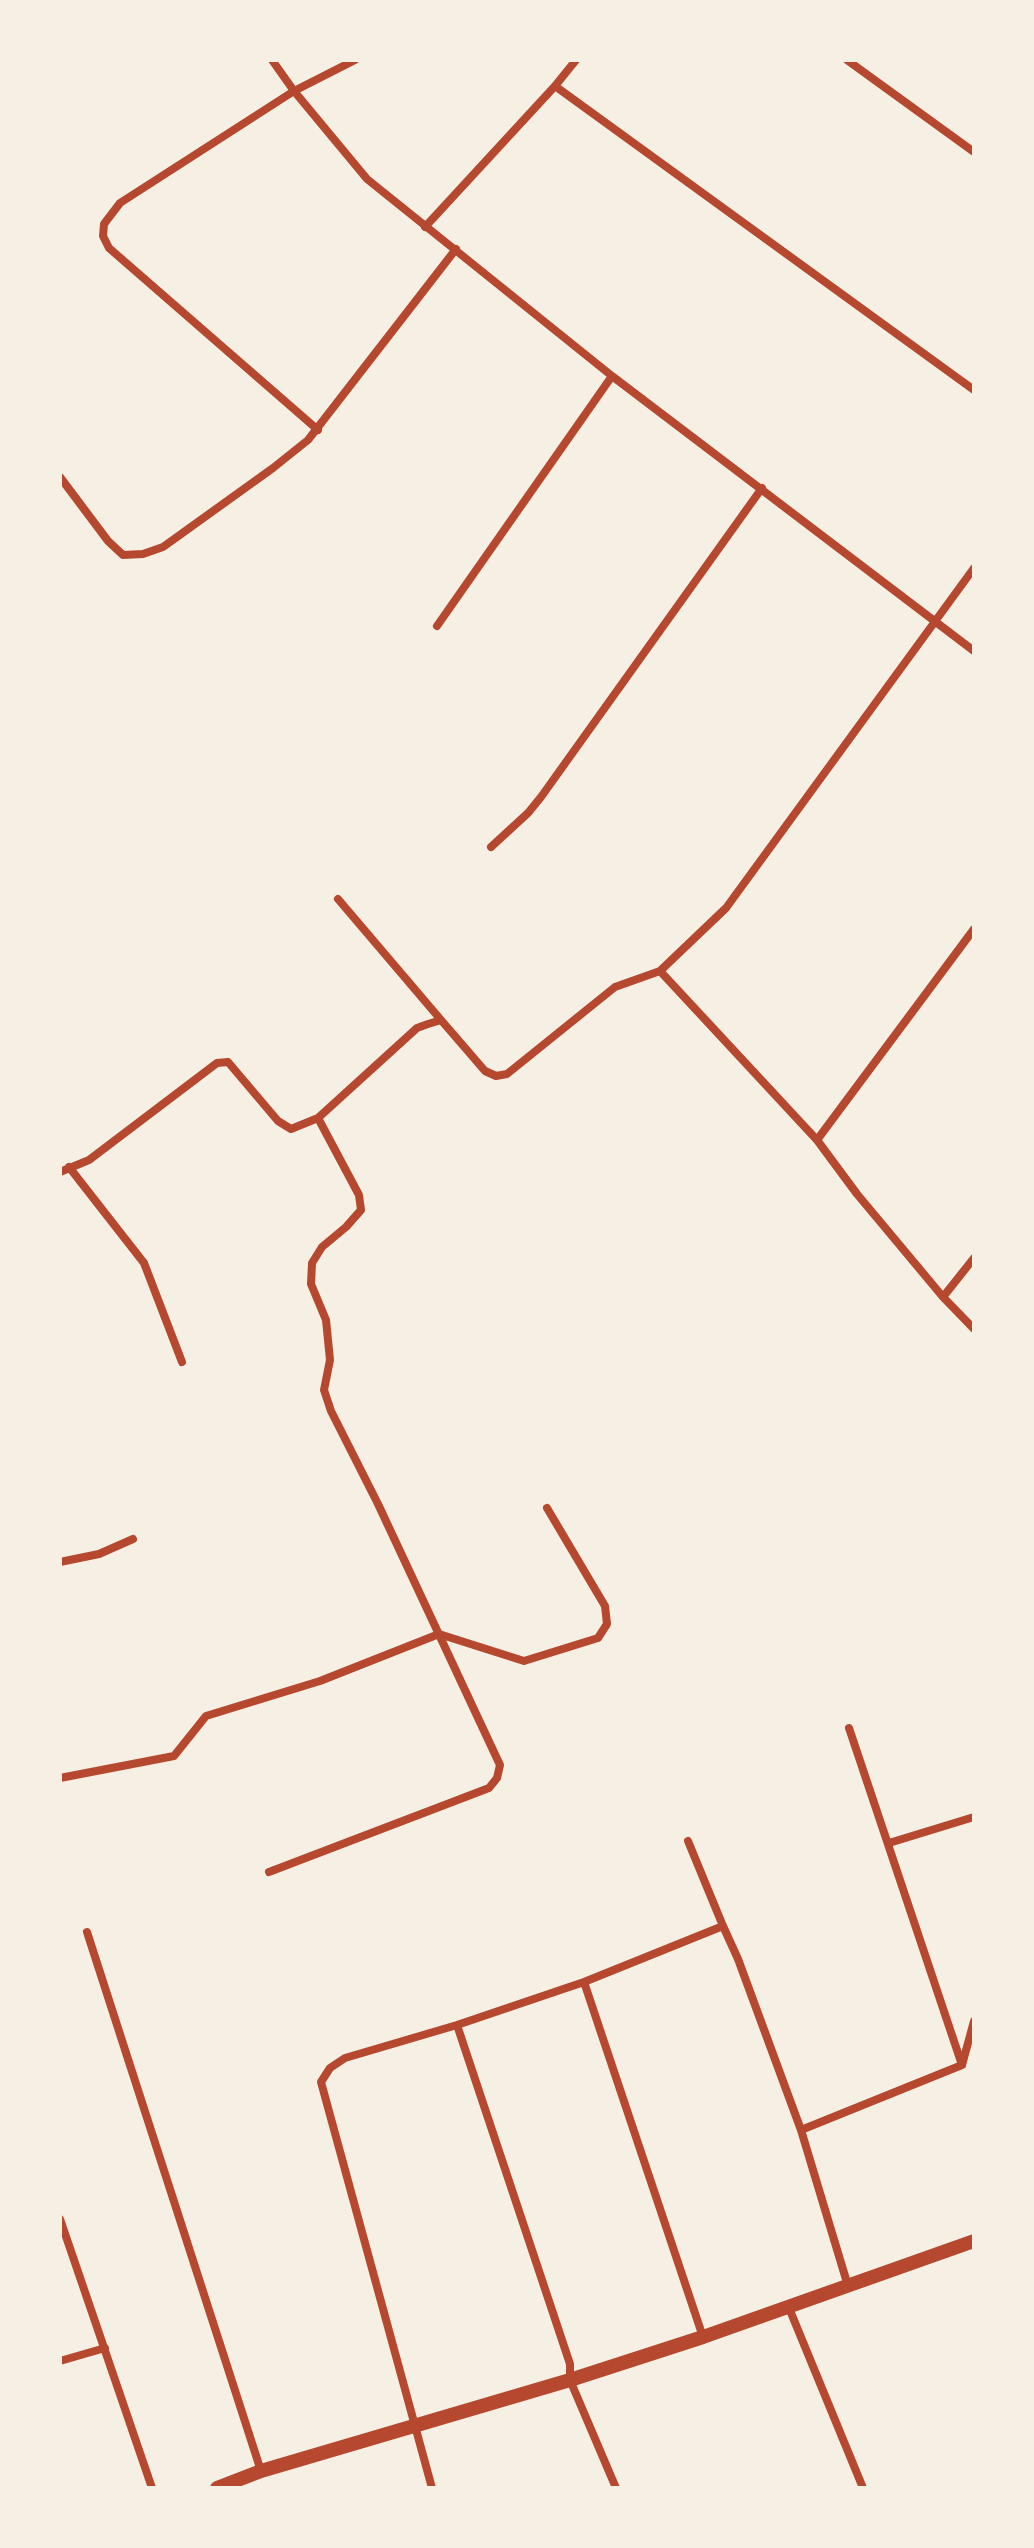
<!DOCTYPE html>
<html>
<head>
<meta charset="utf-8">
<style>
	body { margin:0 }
	#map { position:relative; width:1034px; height:2548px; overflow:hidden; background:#f6efe4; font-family:Jost,sans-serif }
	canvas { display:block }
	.frame { position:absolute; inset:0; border:62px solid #f6efe4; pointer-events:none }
</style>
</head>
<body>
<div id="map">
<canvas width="1034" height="2548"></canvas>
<div class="frame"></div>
</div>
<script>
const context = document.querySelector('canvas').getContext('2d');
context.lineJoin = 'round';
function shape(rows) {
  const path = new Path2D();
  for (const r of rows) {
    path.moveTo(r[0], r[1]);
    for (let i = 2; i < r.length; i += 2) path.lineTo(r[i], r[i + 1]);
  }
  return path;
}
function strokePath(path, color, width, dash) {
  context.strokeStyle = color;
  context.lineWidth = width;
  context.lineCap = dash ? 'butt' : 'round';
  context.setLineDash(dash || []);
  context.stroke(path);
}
strokePath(shape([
	[272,60,294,91,367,179,612,376,974,651],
	[847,60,974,152],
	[555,86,974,390],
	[425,227,555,86,576,60],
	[318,430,109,248,103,236,104,224,120,203,294,91,355,60],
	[60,477,108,541,123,555,143,554,163,547,273,468,308,440,456,249],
	[437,626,612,376],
	[491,847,528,813,541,797,762,488],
	[338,899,441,1020],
	[660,971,817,1140,857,1194,943,1297,974,1329],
	[817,1140,974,929],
	[69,1167,144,1263,182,1362],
	[60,1172,89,1160,217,1063,228,1062,278,1121,291,1129,318,1118,417,1028,428,1024,441,1020,485,1071,496,1076,507,1074,615,987,660,971,726,908,974,568],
	[943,1297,974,1258],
	[60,1562,99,1554,133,1539],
	[849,1728,962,2065],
	[60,1778,174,1756,206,1716,320,1681,439,1634,524,1661,598,1638,607,1624,605,1606,547,1508],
	[688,1841,723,1926],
	[889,1843,974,1817],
	[269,1872,489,1788,497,1778,500,1765,378,1504,331,1411,324,1390,330,1360,326,1320,311,1284,312,1263,322,1247,346,1227,361,1210,359,1195,318,1118],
	[87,1932,261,2471],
	[584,1982,703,2337],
	[457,2025,570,2364,570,2380,616,2488],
	[801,2130,962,2065,974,2021],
	[60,2219,152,2488],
	[789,2308,863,2488],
	[60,2361,105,2348],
	[432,2488,321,2082,330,2068,345,2058,457,2025,584,1982,723,1926,738,1959,801,2130,848,2286]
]), '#b5482f', 8);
strokePath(shape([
	[217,2488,261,2471,570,2380,703,2337,974,2241]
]), '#b5482f', 14);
</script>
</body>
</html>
